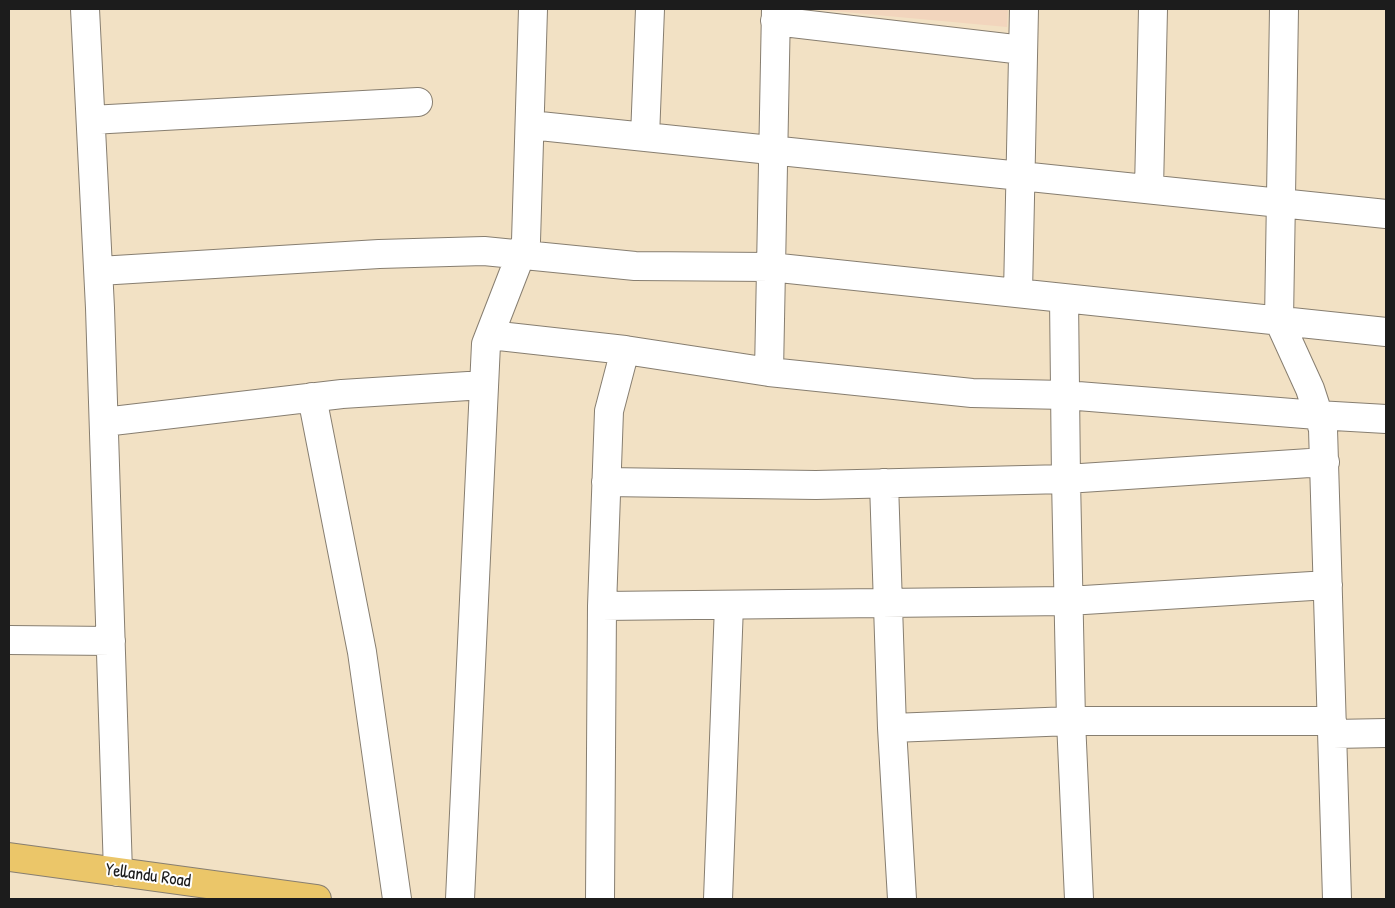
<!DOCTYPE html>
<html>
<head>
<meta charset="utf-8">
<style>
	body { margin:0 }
	#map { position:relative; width:1395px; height:908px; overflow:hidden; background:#f2e1c4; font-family:"Patrick Hand",sans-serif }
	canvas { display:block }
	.frame { position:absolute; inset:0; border:10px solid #1c1c1c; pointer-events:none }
</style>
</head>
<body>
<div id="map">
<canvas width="1395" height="908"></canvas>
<div class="frame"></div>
</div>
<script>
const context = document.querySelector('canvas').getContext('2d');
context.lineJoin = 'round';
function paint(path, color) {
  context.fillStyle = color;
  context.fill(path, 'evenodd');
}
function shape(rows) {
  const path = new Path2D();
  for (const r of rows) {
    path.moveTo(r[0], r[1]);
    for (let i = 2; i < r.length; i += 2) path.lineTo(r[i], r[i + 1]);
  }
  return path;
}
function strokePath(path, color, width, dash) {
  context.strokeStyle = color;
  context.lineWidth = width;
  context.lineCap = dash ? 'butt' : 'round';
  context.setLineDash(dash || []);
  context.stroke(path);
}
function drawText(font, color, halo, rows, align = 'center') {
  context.font = font + ' "Patrick Hand",sans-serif';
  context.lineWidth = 4;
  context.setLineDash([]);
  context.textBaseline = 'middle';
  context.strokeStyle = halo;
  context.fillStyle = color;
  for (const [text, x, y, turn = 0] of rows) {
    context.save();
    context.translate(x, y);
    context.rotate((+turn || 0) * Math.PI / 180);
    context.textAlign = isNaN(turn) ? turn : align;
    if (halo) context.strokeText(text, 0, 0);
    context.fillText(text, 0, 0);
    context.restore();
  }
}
paint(shape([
	[811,9,1008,9,1007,27]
]), '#f2d5bd');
const minor = shape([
	[85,9,100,308,118,872],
	[1284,9,1279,321,1310,389,1323,429,1337,899],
	[775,21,1023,50],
	[91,120,418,102],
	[530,125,1386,214],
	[645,137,650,9],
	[1149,189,1153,9],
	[99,271,379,254,484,251,635,266,770,267,1386,332],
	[1018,293,1024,9],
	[1064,298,1066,479,1071,721,1079,899],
	[490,335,625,350],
	[769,372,972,393,1065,395,1317,415,1386,419],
	[312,397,362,652,397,899],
	[104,422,342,394,484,385],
	[606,482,816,485,1066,479,1325,462],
	[884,483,892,728,902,899],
	[602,606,1068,601,1328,585],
	[9,640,111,641],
	[892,728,1071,721,1332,721],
	[1333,734,1386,733],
	[460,899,486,344,526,241,533,9],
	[600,899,602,606,609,411,625,350,769,372,776,9],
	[718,899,729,605]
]);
const major = shape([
	[9,857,317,899]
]);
strokePath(minor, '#877e70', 30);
strokePath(major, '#877e70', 30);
strokePath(minor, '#fff', 28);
strokePath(major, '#ebc669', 28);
drawText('18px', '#1c1c1c', '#fff', [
	["Yellandu Road",148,876,8]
]);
</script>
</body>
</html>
